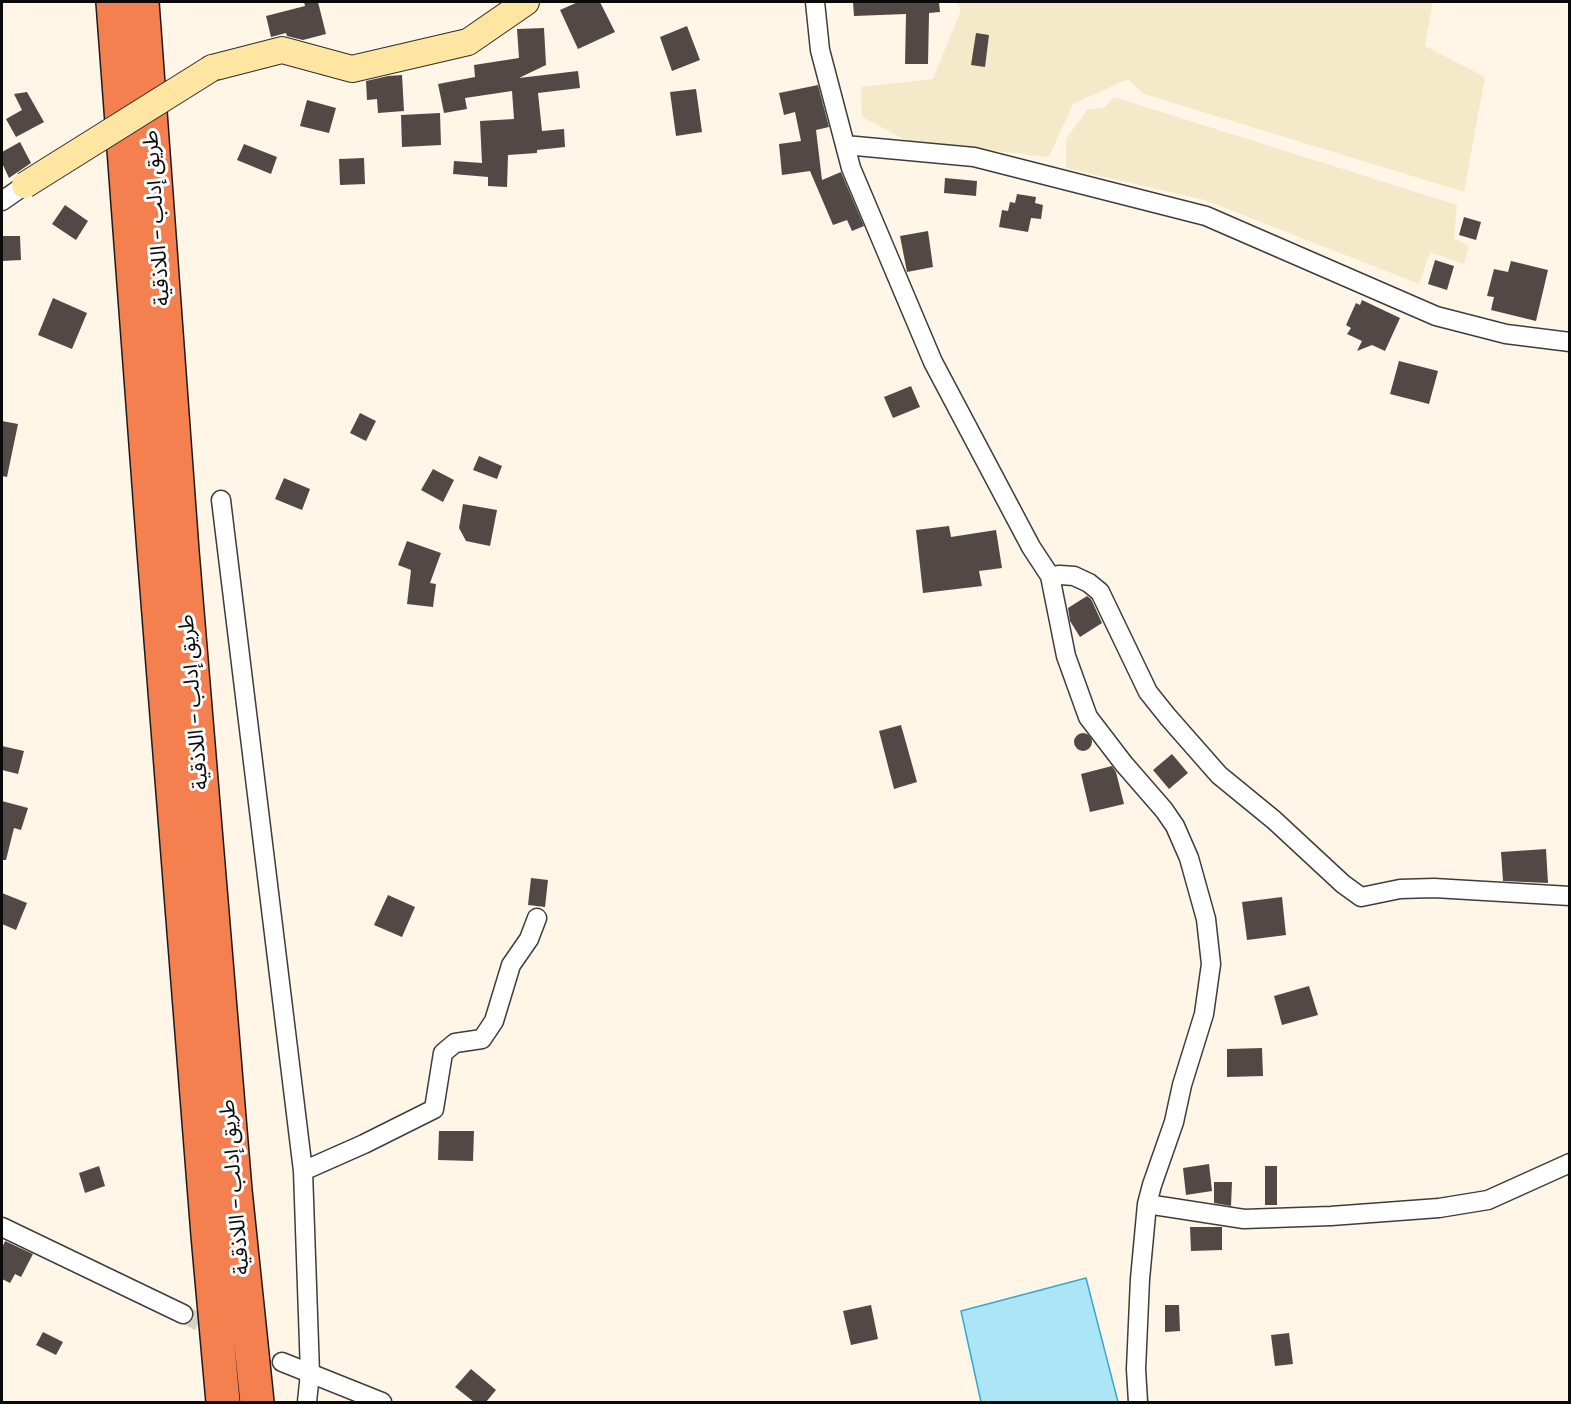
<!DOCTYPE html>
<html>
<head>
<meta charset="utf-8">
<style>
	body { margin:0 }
	#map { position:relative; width:1571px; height:1404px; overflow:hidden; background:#fff6e7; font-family:Merriweather,serif }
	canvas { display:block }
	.frame { position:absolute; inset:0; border:3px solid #0a0a0a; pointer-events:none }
</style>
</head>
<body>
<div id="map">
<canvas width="1571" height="1404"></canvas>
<div class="frame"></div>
</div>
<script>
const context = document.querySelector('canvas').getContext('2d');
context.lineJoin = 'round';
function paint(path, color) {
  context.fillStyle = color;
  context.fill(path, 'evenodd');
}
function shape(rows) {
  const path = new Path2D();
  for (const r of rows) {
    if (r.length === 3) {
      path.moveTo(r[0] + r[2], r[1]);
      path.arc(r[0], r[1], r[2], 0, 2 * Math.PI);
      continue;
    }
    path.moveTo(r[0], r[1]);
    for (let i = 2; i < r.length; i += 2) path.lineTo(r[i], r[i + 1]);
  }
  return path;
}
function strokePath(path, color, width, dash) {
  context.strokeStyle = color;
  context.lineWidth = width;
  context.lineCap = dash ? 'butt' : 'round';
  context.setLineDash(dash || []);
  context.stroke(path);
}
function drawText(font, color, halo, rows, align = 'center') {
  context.font = font + ' Merriweather,"Noto Sans Arabic",serif';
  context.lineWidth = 6;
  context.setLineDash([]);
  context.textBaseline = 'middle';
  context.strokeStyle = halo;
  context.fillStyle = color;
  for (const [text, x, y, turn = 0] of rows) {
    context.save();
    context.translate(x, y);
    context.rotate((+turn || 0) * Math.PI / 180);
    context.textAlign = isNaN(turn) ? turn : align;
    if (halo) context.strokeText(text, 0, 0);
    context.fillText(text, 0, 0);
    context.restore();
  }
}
paint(shape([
	[957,2,1433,2,1425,46,1485,77,1464,192,1144,94,1128,79,1073,104,1049,157,908,141,862,117,861,87,933,79,961,10],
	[1114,97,1457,205,1454,238,1469,246,1464,264,1430,252,1419,284,1205,200,1066,168,1066,139,1087,110,1105,107]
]), '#f4e9c8');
const water = shape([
	[1086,1278,1118,1402,981,1402,961,1311,1086,1278]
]);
paint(water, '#ace6f6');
strokePath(water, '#33a9cc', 1.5);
paint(shape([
	[304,2,318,2,326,34,303,40,287,36,286,33,271,37,266,16,305,6],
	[578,2,600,2,615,32,578,49,560,10],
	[853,2,939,2,940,12,929,13,928,64,905,64,906,14,854,16],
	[687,26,700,60,672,71,660,37],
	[544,28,546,65,519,78,578,71,580,88,538,93,542,131,564,129,565,147,537,150,537,153,508,155,507,187,488,186,488,177,453,174,454,161,482,163,480,121,514,119,512,91,465,98,467,109,444,113,438,84,475,77,474,65,519,58,517,29],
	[976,33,989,35,985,67,971,65],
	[402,75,404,111,378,113,377,99,367,100,366,81,388,76],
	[818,85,829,127,816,130,822,180,841,172,864,226,852,231,847,220,833,225,810,171,782,175,779,144,801,141,795,112,784,115,779,93],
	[696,89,702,132,676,136,670,92],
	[27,92,44,122,16,137,6,119,22,110,14,94],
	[307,100,336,108,329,133,300,126],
	[440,113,441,145,402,147,401,115],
	[20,142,31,163,9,178,2,163,2,152],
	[244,144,277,157,271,174,237,160],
	[364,158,365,184,340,185,339,159],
	[945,178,977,181,976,196,944,193],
	[1017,194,1036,197,1035,203,1043,205,1041,219,1031,218,1028,232,999,227,1002,210,1008,211,1010,202,1015,203],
	[65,205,88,221,76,240,52,224],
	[1464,217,1481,222,1476,240,1459,235],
	[928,231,933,267,907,272,900,236],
	[2,236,20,236,21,260,2,261],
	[1435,260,1454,266,1447,290,1428,284],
	[1511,261,1548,270,1536,321,1491,310,1494,297,1487,296,1494,269,1508,272],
	[53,298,87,313,72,349,38,335],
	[1362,300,1400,318,1385,351,1372,345,1357,351,1362,341,1347,334,1351,328,1346,325,1356,303,1360,305],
	[1399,361,1438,371,1429,404,1390,394],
	[911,386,920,407,893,418,884,397],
	[360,413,376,421,366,441,350,433],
	[2,421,18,424,7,477,2,476],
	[479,456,502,466,497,479,473,470],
	[433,469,454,480,443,502,421,490],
	[284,478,310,489,302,510,275,499],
	[463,504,497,510,490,546,466,541,459,528],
	[949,526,951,537,996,530,1002,568,979,571,982,586,923,593,916,530],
	[407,541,441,553,430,583,436,584,433,607,407,604,411,570,398,565],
	[1087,596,1091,599,1102,623,1080,637,1070,621,1068,608],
	[901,725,917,782,894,789,879,731],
	[1083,742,9],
	[2,746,24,751,18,774,2,770],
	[1172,754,1188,773,1169,789,1153,770],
	[1112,766,1116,772,1124,804,1090,812,1081,774],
	[2,801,28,808,21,830,14,828,6,860,2,860],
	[1546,849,1548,883,1503,881,1501,852],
	[531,878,548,880,545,907,528,905],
	[2,893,27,903,16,930,2,924],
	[388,895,415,907,402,937,374,925],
	[1282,897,1286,935,1247,940,1242,902],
	[1309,986,1318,1015,1282,1025,1274,996],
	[1262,1048,1263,1076,1227,1077,1227,1049],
	[439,1131,474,1131,473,1161,438,1160],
	[1209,1164,1212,1191,1186,1195,1183,1168],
	[99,1166,105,1186,85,1193,79,1173],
	[1265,1166,1277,1166,1277,1205,1265,1205],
	[1214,1182,1232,1182,1231,1206,1214,1203],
	[1190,1227,1222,1227,1222,1250,1191,1251],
	[5,1241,33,1254,21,1277,15,1274,10,1283,2,1279,2,1248],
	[871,1305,878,1339,851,1345,843,1311],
	[1165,1305,1179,1305,1180,1331,1165,1332],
	[43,1332,63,1342,56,1355,36,1345],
	[1289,1333,1293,1364,1275,1366,1271,1335],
	[471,1369,496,1390,486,1402,474,1402,455,1387]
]), '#524946');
strokePath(shape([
	[183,1314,219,1332]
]), '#dad3c6', 18, [18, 9]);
const street = shape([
	[815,2,820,50,851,168,933,362,1031,547,1050,576,1066,656,1088,717,1124,764,1164,810,1175,826,1189,858,1206,919,1211,964,1204,1014,1182,1085,1174,1122,1152,1185,1147,1204,1140,1279,1136,1369,1138,1402],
	[845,145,974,157,1206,216,1436,316,1506,334,1570,342],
	[2,201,25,185],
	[221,500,303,1171,310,1373,307,1402],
	[1050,576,1060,575,1074,576,1089,583,1100,592,1148,692,1168,717,1219,775,1274,820,1343,884,1361,897,1400,889,1434,888,1570,896],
	[303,1171,364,1144,434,1109,443,1053,455,1043,482,1039,494,1021,511,965,529,939,537,918],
	[1147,1204,1244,1219,1331,1216,1439,1208,1488,1200,1570,1163],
	[2,1227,183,1314],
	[282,1362,382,1402]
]);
const secondary = shape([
	[212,68,282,50,352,69,468,42,526,2]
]);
const highway = shape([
	[113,2,154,551,208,1235,223,1402],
	[142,2,182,551,235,1190,257,1402]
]);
strokePath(street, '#3d3d3d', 21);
strokePath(secondary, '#2c2c2c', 28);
strokePath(highway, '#1b1b1b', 36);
strokePath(street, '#fff', 18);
strokePath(secondary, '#ffe5a2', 26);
strokePath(highway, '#f47f4f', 33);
const secondaryBridge = shape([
	[25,185,212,68]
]);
strokePath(secondaryBridge, '#2c2c2c', 28, []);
strokePath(secondaryBridge, '#ffe5a2', 26);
drawText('21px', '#0a0a0a', '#fff', [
	["طريق إدلب - اللاذقية",157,218,-94],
	["طريق إدلب - اللاذقية",194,702,-95],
	["طريق إدلب - اللاذقية",235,1187,-95]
]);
</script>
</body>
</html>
